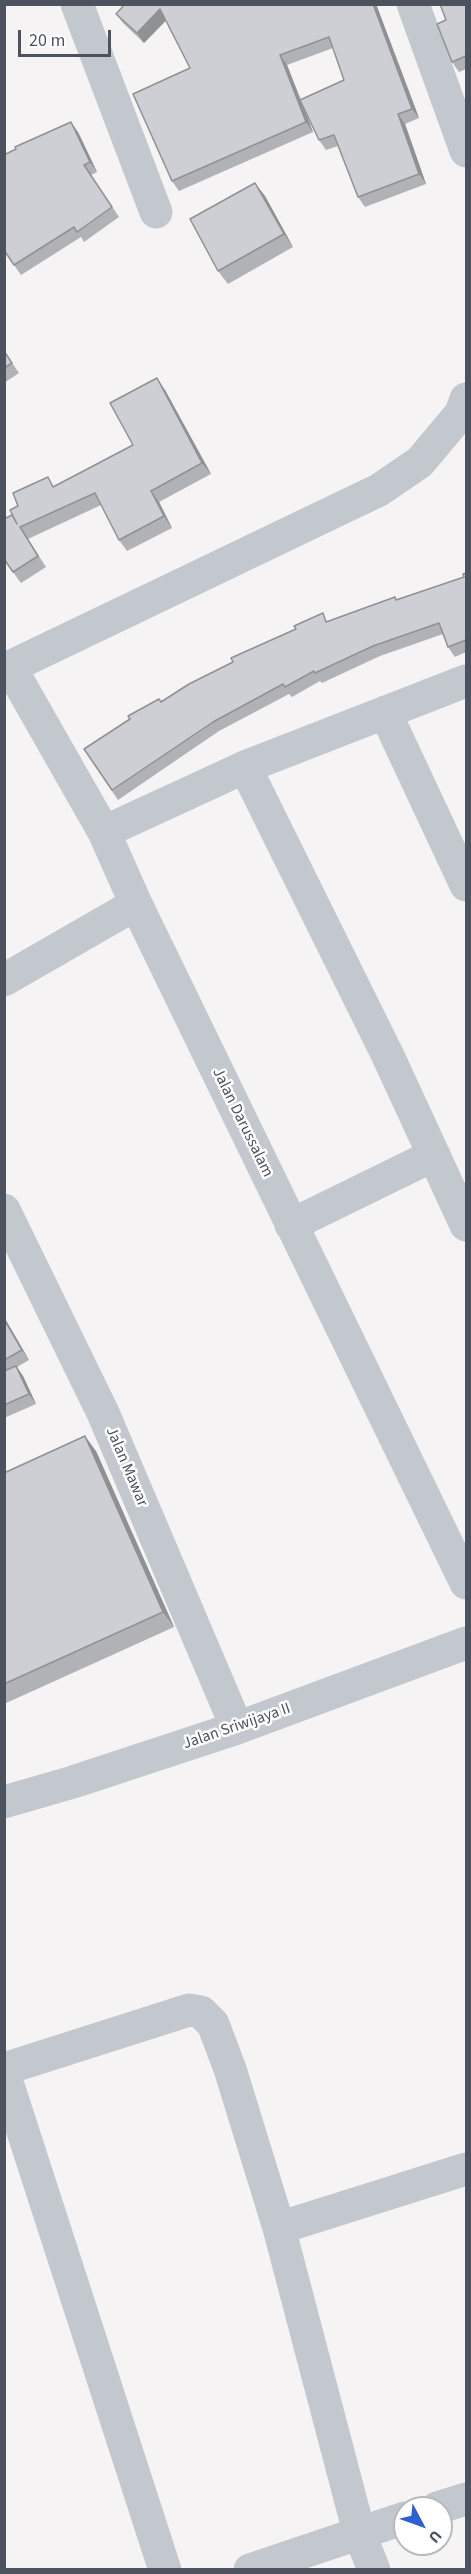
<!DOCTYPE html>
<html>
<head>
<meta charset="utf-8">
<style>
	body { margin:0 }
	#map { position:relative; width:471px; height:2574px; overflow:hidden; background:#f5f3f3; font-family:"Source Sans 3",sans-serif }
	canvas { display:block }
	.frame { position:absolute; inset:0; border:6px solid #4c535e; pointer-events:none }
	.north { position:absolute; left:393px; top:2496px; width:60px; height:60px; box-sizing:border-box; background:#fff; border:2px solid #b7babf; border-radius:50%; rotate:131deg; font-size:16px; font-weight:700; line-height:24px; text-align:center; color:#4c535e }
	.north::after { content:''; display:block; margin:auto; width:21px; height:27px; background:#305fd2; clip-path:polygon(50% 0,100% 100%,50% 72%,0 100%) }
	.scale { position:absolute; left:18px; top:30px; width:93px; height:27px; box-sizing:border-box; border:3px solid #4c535e; border-top:0; padding-left:8px; font-size:18px; line-height:21px; white-space:nowrap; color:#4c535e; -webkit-text-stroke:4px #fff; paint-order:stroke }
</style>
</head>
<body>
<div id="map">
<canvas width="471" height="2574"></canvas>
<div class="frame"></div>
<div class="north">U</div>
<div class="scale">20 m</div>
</div>
<script>
const context = document.querySelector('canvas').getContext('2d');
context.lineJoin = 'round';
function shape(rows) {
  const path = new Path2D();
  for (const r of rows) {
    path.moveTo(r[0], r[1]);
    for (let i = 2; i < r.length; i += 2) path.lineTo(r[i], r[i + 1]);
  }
  return path;
}
function strokePath(path, color, width, dash) {
  context.strokeStyle = color;
  context.lineWidth = width;
  context.lineCap = dash ? 'butt' : 'round';
  context.setLineDash(dash || []);
  context.stroke(path);
}
function paint(path, color) {
  context.fillStyle = color;
  context.fill(path, 'evenodd');
}
function drawText(font, color, halo, rows, align = 'center') {
  context.font = font + ' "Source Sans 3",sans-serif';
  context.lineWidth = 5;
  context.setLineDash([]);
  context.textBaseline = 'middle';
  context.strokeStyle = halo;
  context.fillStyle = color;
  for (const [text, x, y, turn = 0] of rows) {
    context.save();
    context.translate(x, y);
    context.rotate((+turn || 0) * Math.PI / 180);
    context.textAlign = isNaN(turn) ? turn : align;
    if (halo) context.strokeText(text, 0, 0);
    context.fillText(text, 0, 0);
    context.restore();
  }
}
strokePath(shape([
	[77,4,156,212],
	[413,4,466,151],
	[466,399,461,413,420,462,379,490,10,667,104,832,136,904,466,1583],
	[385,712,466,885],
	[245,767,388,1056,466,1225],
	[104,832,245,767,466,681],
	[4,980,136,904],
	[4,1210,103,1413,237,1728],
	[291,1225,434,1155],
	[4,1802,73,1782,237,1728,466,1643],
	[4,2069,189,2010,201,2012,213,2024,230,2069,279,2228,359,2532,374,2570],
	[4,2073,165,2570],
	[279,2228,466,2169],
	[437,2508,466,2499],
	[250,2570,405,2518]
]), '#c3c8cf', 33);
paint(shape([
	[376,4,419,118,405,124,426,184,365,207,358,197,338,146,326,150,319,140,304,108,313,132,179,191,172,181,190,68,166,21,144,43,123,23,116,14],
	[333,48,344,80,301,100,287,65],
	[466,4,466,69,459,72,452,62,446,20],
	[78,132,97,172,91,175,119,217,84,242,81,237,21,275,14,265],
	[265,196,293,247,228,284,218,271],
	[4,351,19,373,4,383],
	[165,390,211,474,159,502,172,528,127,551,119,540,101,505,28,539,46,567,21,583,13,572,16,521,55,486,133,445],
	[466,573,466,652,455,657,448,647,443,634,380,656,322,683,320,681,292,697,289,694,219,731,118,800,84,749,161,702,328,621,397,600,464,577],
	[4,1317,29,1360,17,1367,23,1376,36,1404,4,1418],
	[96,1451,174,1627,4,1704,4,1473]
]), '#b1b2b6');
paint(shape([
	[373,4,376,4,419,118,412,109],
	[160,9,167,19,144,43,137,33],
	[280,55,287,65,313,132,306,122],
	[398,114,405,124,426,184,419,174],
	[71,122,78,132,97,172,90,162],
	[255,183,265,196,293,247,284,234],
	[157,378,165,390,211,474,202,463],
	[151,491,159,502,172,528,164,516],
	[4,1317,29,1360,22,1350,4,1319],
	[16,1366,23,1376,36,1404,29,1394],
	[85,1436,96,1451,174,1627,163,1612]
]), '#909194');
const building = shape([
	[125,4,373,4,412,109,398,114,419,174,358,197,334,135,319,140,300,100,344,80,329,37,280,55,306,122,172,181,133,94,190,68,160,9,137,33,116,14,125,4],
	[440,4,466,4,466,56,452,62,437,24,446,20,440,4],
	[71,122,90,162,84,165,112,207,77,232,74,227,14,265,4,250,4,155,16,149,15,147,71,122],
	[255,183,284,234,218,271,190,219,255,183],
	[4,351,12,363,4,368,4,351],
	[157,378,202,463,151,491,164,516,119,540,95,493,20,527,38,556,13,572,4,559,4,519,12,515,17,524,10,510,18,506,13,493,48,477,53,487,133,445,110,403,157,378],
	[466,573,466,640,448,647,439,623,373,646,315,673,314,671,285,687,283,684,213,722,112,790,84,749,130,719,128,716,159,699,161,702,189,684,233,662,231,658,296,629,294,626,323,613,326,622,395,597,396,600,464,577,463,574,466,573],
	[4,1319,22,1350,4,1360,4,1319],
	[16,1366,29,1394,4,1405,4,1371,16,1366],
	[85,1436,163,1612,4,1684,4,1473,85,1436]
]);
paint(building, '#cecfd4');
strokePath(building, '#909194', 1.5);
drawText('16px', '#4c535e', '#fff', [
	["Jalan Darussalam",242,1123,64],
	["Jalan Mawar",126,1467,67],
	["Jalan Sriwijaya II",237,1727,-19]
]);
</script>
</body>
</html>
